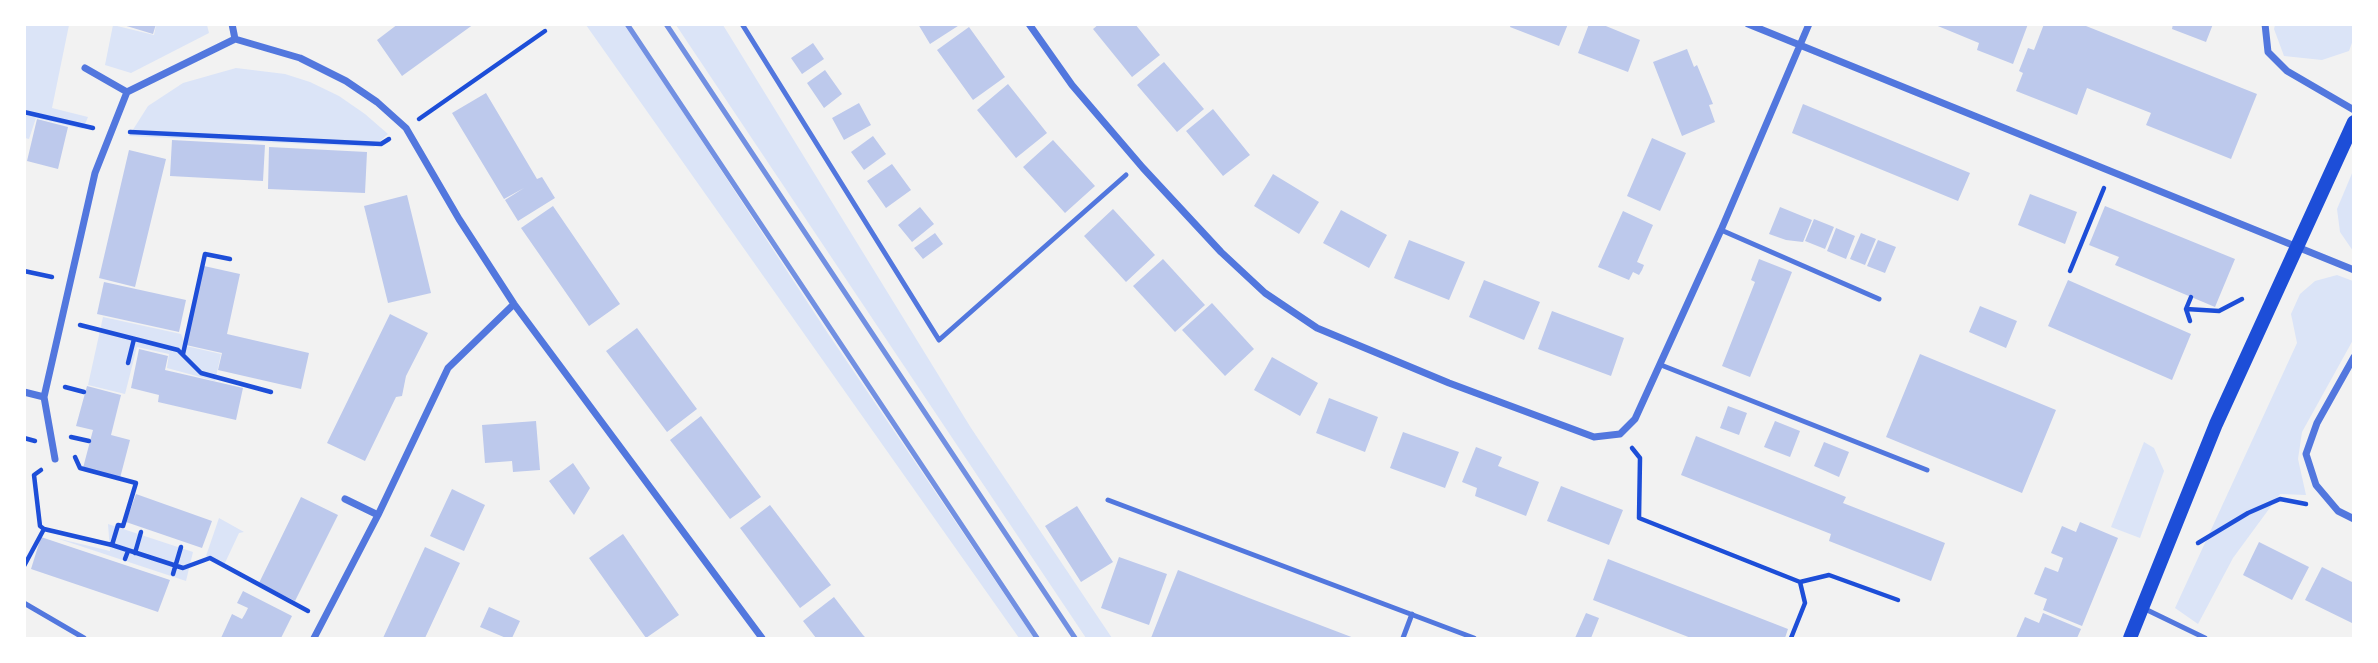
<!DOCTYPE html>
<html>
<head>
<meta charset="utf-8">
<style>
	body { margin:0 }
	#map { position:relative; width:2378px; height:663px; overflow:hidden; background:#f2f2f2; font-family:"PT Serif",serif }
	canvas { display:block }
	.frame { position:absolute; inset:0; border:26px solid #fff; pointer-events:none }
</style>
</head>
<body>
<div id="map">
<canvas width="2378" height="663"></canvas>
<div class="frame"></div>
</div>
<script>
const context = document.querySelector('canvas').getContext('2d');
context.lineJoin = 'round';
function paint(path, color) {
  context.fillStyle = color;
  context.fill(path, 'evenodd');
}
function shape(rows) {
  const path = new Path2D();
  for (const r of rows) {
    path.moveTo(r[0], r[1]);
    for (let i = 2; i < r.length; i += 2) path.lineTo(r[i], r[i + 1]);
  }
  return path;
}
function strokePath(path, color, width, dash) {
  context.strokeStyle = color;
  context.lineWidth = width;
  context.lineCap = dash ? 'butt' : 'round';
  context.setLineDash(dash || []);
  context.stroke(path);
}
paint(shape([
	[25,25,69,25,52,108,88,117,83,129,36,118,29,139,25,138],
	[113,25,154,35,156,25,207,25,209,33,131,73,105,65],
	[586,25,626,25,825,329,1034,638,1019,638],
	[676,25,723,25,971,428,1112,638,1086,638],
	[2275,25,2353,25,2353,40,2349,51,2322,60,2284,56,2274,29],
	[236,68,285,74,310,82,339,96,365,114,388,134,374,147,129,136,148,106,183,83],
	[2353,171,2354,251,2353,251,2340,232,2337,209],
	[2337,275,2353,281,2353,340,2302,432,2298,459,2306,495,2280,494,2233,558,2198,624,2175,608,2297,343,2291,314,2300,294,2315,281],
	[103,317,181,334,186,346,221,354,215,381,167,368,169,354,137,347,125,394,88,385],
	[2144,442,2154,448,2164,471,2140,538,2111,527],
	[219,518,244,532,239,533,224,565,206,556],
	[108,524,193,552,186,581,56,538,110,551]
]), '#dbe4f7');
paint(shape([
	[120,24,156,24,153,34],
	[398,24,474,24,402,76,377,40],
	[918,24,961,24,930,44],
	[1099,24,1135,24,1160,55,1132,77,1093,29],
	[1511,24,1568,24,1559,46,1510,27],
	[1589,24,1601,24,1640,40,1628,72,1578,53],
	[1933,24,2028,24,2013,64,1977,50,1979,43],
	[2044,24,2081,24,2257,94,2231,159,2146,125,2151,113,2087,88,2077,115,2016,91,2023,73,2019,71,2028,48,2034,50],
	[2173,24,2213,24,2206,42,2172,29],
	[969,27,1005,77,973,100,937,50],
	[813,43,824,59,802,74,791,58],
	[1687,49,1694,67,1697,65,1709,94,1713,104,1709,105,1715,122,1682,136,1653,62],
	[1164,62,1204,109,1177,132,1137,85],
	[825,70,842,94,824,108,807,83],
	[1008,84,1047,133,1016,158,977,110],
	[486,93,537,179,542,177,555,198,518,221,505,200,524,188,504,199,452,113],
	[859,103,871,125,844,140,832,118],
	[1803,104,1970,173,1958,201,1792,133],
	[1213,109,1250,155,1223,176,1186,131],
	[37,119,68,127,58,169,27,161],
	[873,136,886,154,864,170,851,152],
	[1652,138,1686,153,1660,211,1627,196],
	[172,140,265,145,263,181,170,176],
	[1053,140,1095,186,1065,213,1023,167],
	[269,147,367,152,365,193,268,189],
	[129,150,166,159,135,287,99,278],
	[892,164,911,190,886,208,867,181],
	[1273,174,1319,202,1299,234,1254,206],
	[2030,194,2077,212,2065,244,2018,225],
	[407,195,431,293,388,303,364,206],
	[553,206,620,304,589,326,521,228],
	[2105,206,2235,259,2215,307,2115,265,2119,257,2089,245],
	[920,207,934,224,912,242,898,225],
	[1780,207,1812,220,1803,242,1786,240,1769,234],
	[1113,209,1155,255,1126,282,1084,236],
	[1341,210,1387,235,1369,268,1323,243],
	[1623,211,1653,225,1637,262,1644,265,1642,270,1639,275,1633,272,1629,280,1598,267],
	[1814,219,1834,227,1825,249,1805,241],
	[1836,228,1855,236,1846,259,1827,251],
	[935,233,943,244,923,259,914,248],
	[1861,233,1876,239,1865,265,1850,259],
	[1409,240,1465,262,1449,300,1394,278],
	[1878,240,1896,247,1885,273,1867,266],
	[1163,259,1205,305,1175,332,1133,286],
	[1759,259,1792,272,1750,377,1722,366,1755,282,1751,280],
	[204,266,240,274,227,334,309,353,301,389,218,370,222,353,186,345],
	[1484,280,1540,302,1524,340,1469,317],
	[2068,280,2191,334,2172,380,2048,326],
	[104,282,186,300,179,332,97,314],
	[1212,303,1254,349,1225,376,1182,330],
	[1980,306,2017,321,2006,348,1969,332],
	[1552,311,1624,338,1611,376,1538,349],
	[390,314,428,333,406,376,402,396,396,397,365,461,327,443],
	[637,328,697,409,667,432,606,351],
	[139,349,168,356,165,370,243,388,236,420,158,402,159,395,131,388],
	[1920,354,2056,410,2022,493,1886,437],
	[1272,357,1318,383,1300,416,1254,390],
	[87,386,121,395,111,435,130,440,120,478,83,468,93,430,76,426],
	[1329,398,1378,417,1365,452,1316,433],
	[1728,406,1747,413,1739,435,1720,428],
	[701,416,761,497,730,519,670,440],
	[536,421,540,470,513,472,512,461,485,463,482,425],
	[1775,421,1800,431,1790,457,1764,447],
	[1403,432,1459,452,1445,488,1390,468],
	[1696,436,1846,497,1843,503,1945,543,1931,581,1829,541,1831,534,1681,475],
	[1824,442,1849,452,1839,477,1814,466],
	[1476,447,1502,457,1498,466,1539,482,1526,516,1475,496,1477,488,1462,482],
	[573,463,590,488,574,515,549,481],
	[1561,486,1623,510,1609,545,1547,521],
	[452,489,485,505,464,551,430,536],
	[136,494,212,521,202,548,126,522],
	[301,497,338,515,295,601,259,583],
	[770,505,831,585,800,608,740,528],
	[1077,506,1113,562,1081,582,1045,526],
	[2080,522,2118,538,2082,626,2043,610,2047,599,2034,594,2045,567,2058,572,2063,558,2051,553,2062,526,2076,532],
	[623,534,679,615,646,638,589,558],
	[41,537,170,580,158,612,31,569],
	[2259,542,2309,567,2292,600,2243,575],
	[425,547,460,563,425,638,383,638],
	[1119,557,1167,574,1149,625,1101,608],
	[1608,559,1788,629,1785,638,1691,638,1593,600],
	[2322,567,2354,583,2354,624,2305,600],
	[1178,570,1249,598,1354,638,1151,638],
	[243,591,292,616,281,638,221,638,232,614,242,619,245,614,248,608,237,603],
	[834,597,863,635,866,638,816,638,803,621],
	[489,607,520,621,512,638,506,638,480,627],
	[1586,613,1599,618,1591,638,1575,638],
	[2043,613,2081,629,2077,638,2016,638,2025,617,2039,623]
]), '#bdc9ec');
strokePath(shape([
	[24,112,93,128],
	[419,119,545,31],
	[130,132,381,144,389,139],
	[24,271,52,277],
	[2070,271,2104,188],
	[2186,309,2219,311,2242,299],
	[2190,321,2186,309,2191,297],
	[80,325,178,350,201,373,271,392],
	[183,354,205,254,230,259],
	[128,363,134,339],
	[65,387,84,392],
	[71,437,89,441],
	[24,438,35,441],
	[1632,448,1640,458,1639,518,1800,582,1805,603,1791,638],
	[75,457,80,468,136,483,123,526,118,525,112,545],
	[44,529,112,545,183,568,210,558,308,611],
	[2198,543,2248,513,2280,499,2306,504],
	[135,553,141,532],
	[125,559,128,551],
	[24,566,44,529,40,526,34,475,41,470],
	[173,574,181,547],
	[1800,582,1829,575,1898,600]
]), '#1d4ed8', 4.5);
strokePath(shape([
	[742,24,939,340,1126,175],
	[1721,230,1879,299],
	[1661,365,1927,470],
	[1108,500,1474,638],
	[24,603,84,638],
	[2143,608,2205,638],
	[1403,638,1412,614]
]), '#5277de', 5);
strokePath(shape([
	[232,24,235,39,300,58,346,81,377,102,406,128,459,219,514,304,762,638],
	[1029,24,1072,85,1143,168,1221,252,1265,293,1317,328,1449,383,1594,437,1620,434,1635,419,1721,230,1809,24],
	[1748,24,2354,270],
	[2265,24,2268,52,2287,71,2354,110],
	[85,68,127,92],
	[2354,357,2317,423,2306,454,2316,485,2338,511,2354,519],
	[24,392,44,397],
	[55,459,44,397,95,173,127,92,235,39],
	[345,499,378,515],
	[314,638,378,515,448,368,514,304]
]), '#5277de', 7);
strokePath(shape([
	[2130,638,2216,424,2354,122]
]), '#1d4ed8', 14);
strokePath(shape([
	[627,24,1037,638],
	[666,24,1075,638]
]), '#7290e2', 5);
</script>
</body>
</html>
